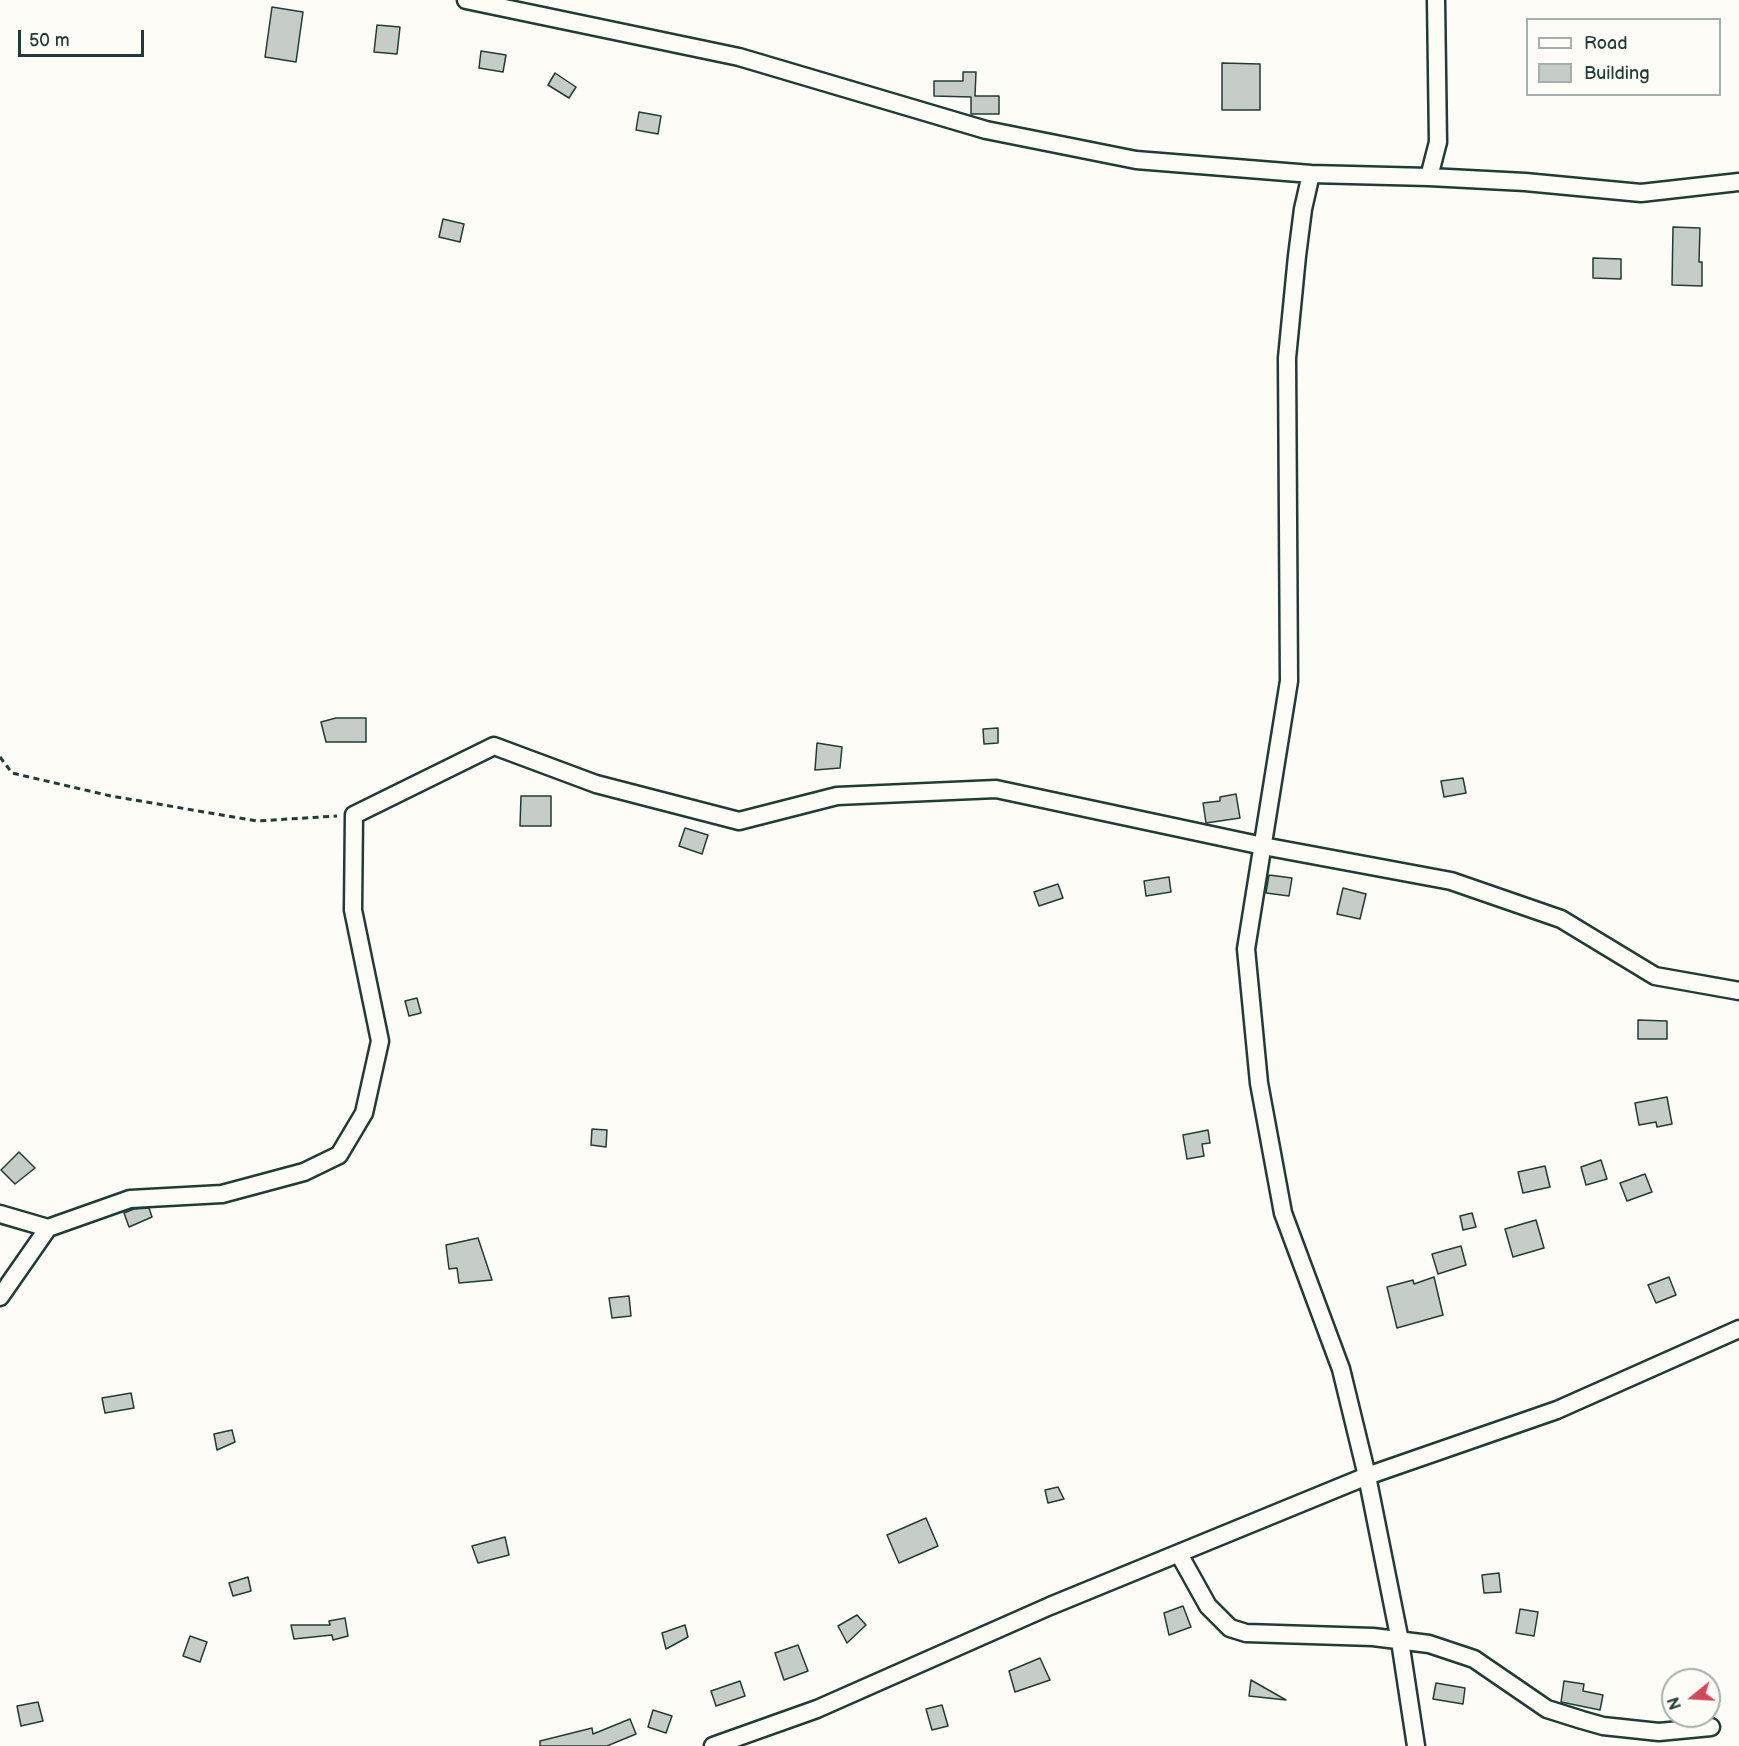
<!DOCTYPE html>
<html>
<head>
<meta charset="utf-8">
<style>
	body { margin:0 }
	#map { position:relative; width:1739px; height:1746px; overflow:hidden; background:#fdfcf7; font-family:"Balsamiq Sans",sans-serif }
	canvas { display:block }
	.legend { position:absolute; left:1526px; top:18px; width:195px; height:78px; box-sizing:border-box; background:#fdfcf7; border:2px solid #a4b0a9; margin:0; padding:8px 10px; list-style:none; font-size:18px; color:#1f3d34 }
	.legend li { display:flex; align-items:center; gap:12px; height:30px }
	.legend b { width:30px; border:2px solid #a4b0a9 }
	.north { position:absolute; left:1661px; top:1668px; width:60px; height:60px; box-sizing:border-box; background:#fdfcf7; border:2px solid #a4b0a9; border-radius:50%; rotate:252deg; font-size:16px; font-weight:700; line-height:24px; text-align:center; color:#1f3d34 }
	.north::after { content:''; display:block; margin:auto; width:21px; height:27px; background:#d1495b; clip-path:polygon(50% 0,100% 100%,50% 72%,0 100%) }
	.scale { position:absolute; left:18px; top:30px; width:126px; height:27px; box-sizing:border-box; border:3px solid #1f3d34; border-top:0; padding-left:8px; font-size:18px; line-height:21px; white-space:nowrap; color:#1f3d34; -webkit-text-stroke:4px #fdfcf7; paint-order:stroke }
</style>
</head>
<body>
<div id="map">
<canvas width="1739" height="1746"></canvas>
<ul class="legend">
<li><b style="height:8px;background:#fdfcf7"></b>Road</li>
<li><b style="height:16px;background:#c6cdc7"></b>Building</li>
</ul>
<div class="north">N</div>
<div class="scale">50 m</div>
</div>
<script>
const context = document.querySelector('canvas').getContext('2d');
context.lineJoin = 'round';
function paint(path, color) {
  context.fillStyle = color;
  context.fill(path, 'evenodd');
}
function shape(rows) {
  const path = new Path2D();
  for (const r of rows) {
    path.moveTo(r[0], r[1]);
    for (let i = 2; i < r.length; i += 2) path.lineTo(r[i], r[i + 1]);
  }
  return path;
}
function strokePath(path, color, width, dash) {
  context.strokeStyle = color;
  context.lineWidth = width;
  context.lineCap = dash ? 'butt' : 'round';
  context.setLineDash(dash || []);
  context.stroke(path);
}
const building = shape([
	[272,7,303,12,296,62,265,57,272,7],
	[377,25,400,27,397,54,374,52,377,25],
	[481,51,506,55,503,72,479,68,481,51],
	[1222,63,1260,64,1260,110,1222,110,1222,63],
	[963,72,976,72,975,96,999,96,999,114,971,114,971,97,934,96,934,81,963,81,963,72],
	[555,73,576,87,569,98,548,85,555,73],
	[639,112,661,116,658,134,636,130,639,112],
	[443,219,464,224,460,242,439,237,443,219],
	[1673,227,1700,228,1699,262,1702,262,1702,286,1672,285,1673,227],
	[1593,258,1621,259,1621,279,1593,278,1593,258],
	[336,718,366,718,366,742,326,742,321,722,336,718],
	[998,728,998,743,984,744,983,729,998,728],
	[817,743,842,747,840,768,815,770,817,743],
	[1463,778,1466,793,1444,797,1441,781,1463,778],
	[1236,794,1240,818,1206,823,1203,803,1220,801,1220,797,1236,794],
	[521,796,551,796,551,826,520,826,521,796],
	[685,828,708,835,702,854,679,846,685,828],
	[1269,875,1292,878,1289,896,1266,893,1269,875],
	[1169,877,1171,892,1146,896,1144,881,1169,877],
	[1058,884,1063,898,1039,906,1034,892,1058,884],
	[1343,888,1366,894,1360,919,1337,914,1343,888],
	[417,998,421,1013,409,1016,405,1001,417,998],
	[1638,1020,1667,1021,1667,1039,1638,1039,1638,1020],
	[1667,1097,1672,1124,1657,1127,1656,1122,1639,1125,1635,1103,1667,1097],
	[592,1129,607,1130,606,1147,591,1145,592,1129],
	[1208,1130,1210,1143,1202,1144,1204,1156,1187,1159,1183,1135,1208,1130],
	[19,1152,35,1168,15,1184,1,1170,19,1152],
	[1601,1160,1607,1179,1586,1185,1581,1167,1601,1160],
	[1545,1166,1550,1187,1523,1193,1518,1172,1545,1166],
	[1645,1174,1652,1192,1627,1201,1620,1183,1645,1174],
	[149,1208,152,1217,129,1227,124,1213,134,1209,149,1208],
	[1472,1213,1476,1227,1463,1230,1460,1216,1472,1213],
	[1536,1220,1544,1248,1513,1257,1505,1229,1536,1220],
	[478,1238,492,1280,459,1283,457,1268,449,1269,446,1245,478,1238],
	[1461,1246,1466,1265,1438,1274,1432,1254,1461,1246],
	[1434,1277,1443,1315,1397,1328,1387,1287,1413,1280,1414,1284,1434,1277],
	[1669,1277,1676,1295,1656,1303,1648,1285,1669,1277],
	[629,1296,631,1316,612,1318,609,1298,629,1296],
	[131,1393,134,1408,105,1413,102,1398,131,1393],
	[232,1430,235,1442,217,1450,214,1434,232,1430],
	[1058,1487,1064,1499,1048,1503,1045,1490,1058,1487],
	[926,1518,938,1546,899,1563,887,1535,926,1518],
	[505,1537,509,1555,478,1563,472,1546,505,1537],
	[1499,1573,1501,1592,1484,1593,1482,1575,1499,1573],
	[248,1577,251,1591,233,1596,229,1583,248,1577],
	[1183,1606,1191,1627,1169,1635,1164,1613,1183,1606],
	[1520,1609,1538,1612,1534,1636,1516,1633,1520,1609],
	[857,1615,866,1625,847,1643,838,1626,857,1615],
	[345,1618,348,1636,333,1640,332,1635,294,1639,291,1625,330,1625,329,1621,345,1618],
	[685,1625,688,1637,666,1649,662,1633,685,1625],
	[190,1636,207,1642,200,1662,183,1656,190,1636],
	[798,1645,808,1671,784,1680,775,1653,798,1645],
	[1040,1658,1050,1680,1015,1692,1009,1671,1040,1658],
	[1251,1680,1286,1700,1249,1696,1251,1680],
	[740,1681,745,1696,716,1706,711,1691,740,1681],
	[1564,1681,1584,1684,1583,1691,1603,1695,1600,1710,1561,1702,1564,1681],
	[1436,1683,1465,1688,1463,1704,1433,1699,1436,1683],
	[38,1702,43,1721,21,1726,17,1706,38,1702],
	[942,1705,948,1726,932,1730,926,1709,942,1705],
	[653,1710,672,1716,666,1733,648,1727,653,1710],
	[630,1719,636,1734,607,1746,540,1746,540,1741,592,1728,593,1734,630,1719]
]);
paint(building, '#c6cdc7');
strokePath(building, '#1f3d34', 1.5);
const street = shape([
	[466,0,739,57,986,130,1136,160,1311,174,1429,177,1525,182,1641,193,1739,182],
	[1311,174,1303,209,1297,256,1287,358,1289,681,1246,949,1259,1083,1283,1213,1341,1369,1367,1476,1400,1641,1416,1746],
	[1429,177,1438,142,1436,0],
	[0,1214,48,1228,130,1199,222,1194,304,1172,339,1155,364,1113,380,1041,353,910,354,815,494,746,596,784,739,821,837,796,996,789,1263,846,1451,881,1561,919,1655,976,1739,991],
	[0,1297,48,1228],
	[1179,1554,1208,1606,1230,1628,1246,1633,1373,1637,1429,1644,1474,1659,1547,1709,1582,1720,1603,1726,1659,1732,1711,1727],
	[713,1746,817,1709,1050,1606,1367,1476,1557,1410,1739,1329]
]);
strokePath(street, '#1f3d34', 21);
strokePath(shape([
	[0,757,12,773,111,796,257,821,337,816]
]), '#1f3d34', 3, [6, 4.5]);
strokePath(street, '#fdfcf7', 16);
</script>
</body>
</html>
